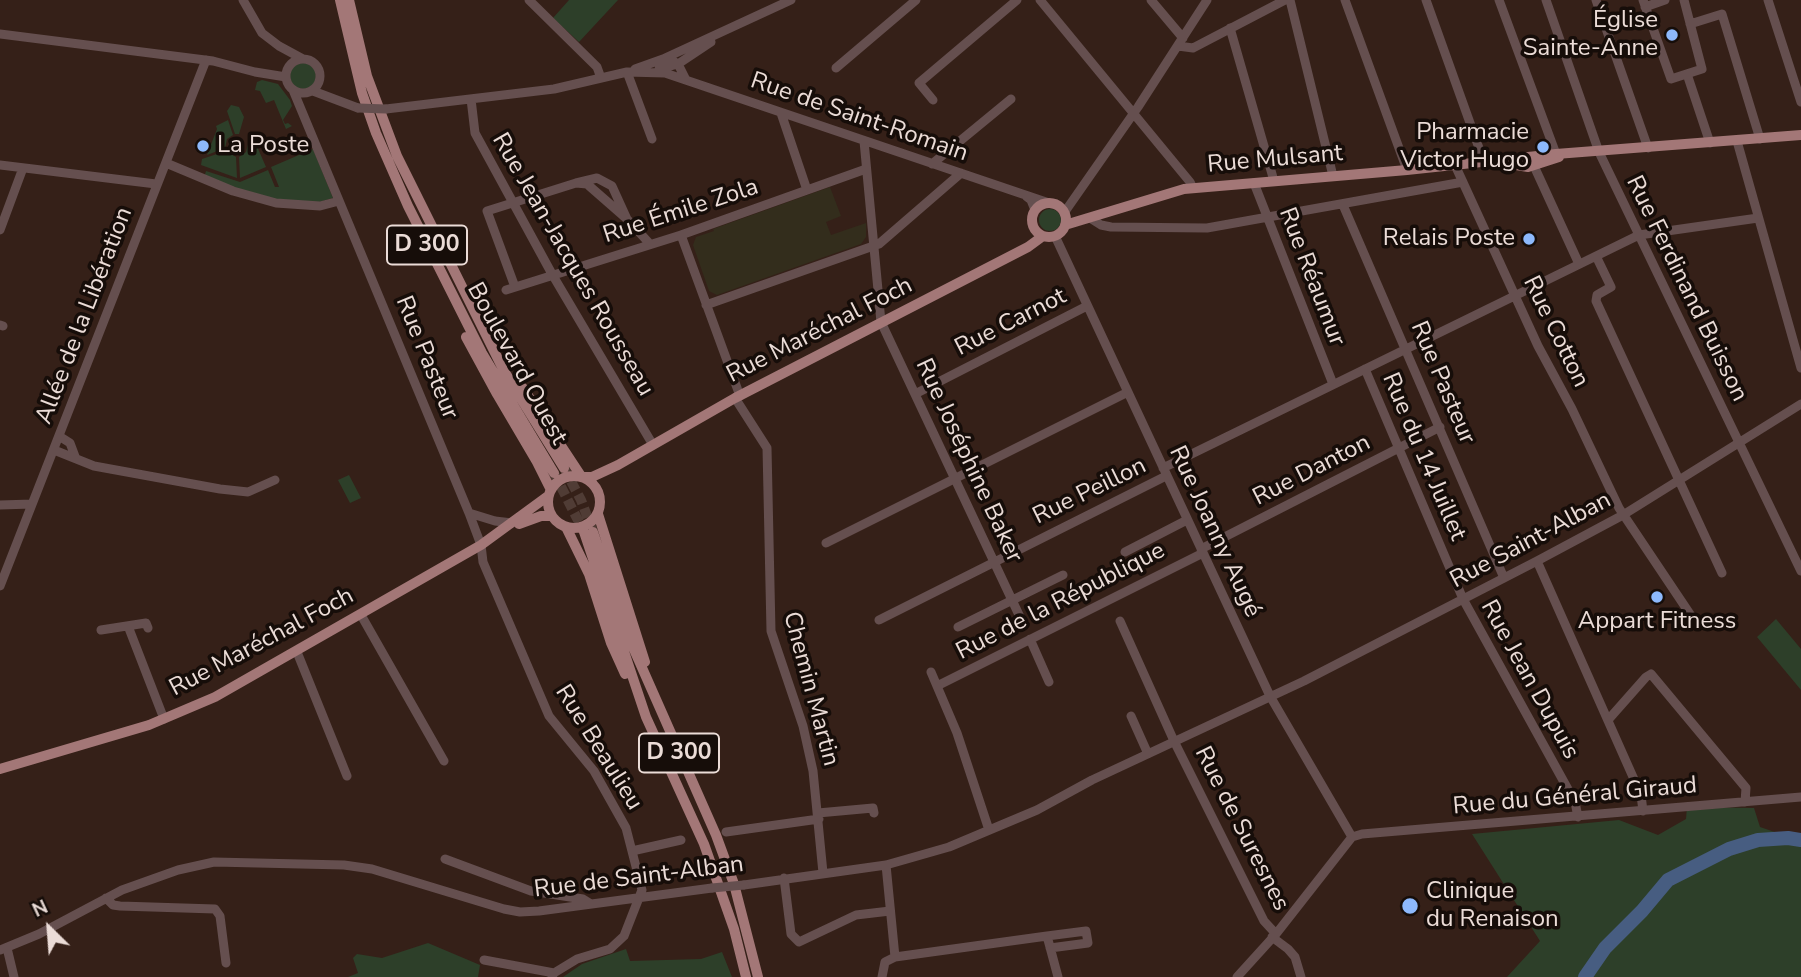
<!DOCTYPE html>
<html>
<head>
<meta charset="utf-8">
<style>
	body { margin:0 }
	#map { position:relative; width:1801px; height:977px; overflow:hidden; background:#352018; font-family:"Nunito Sans",sans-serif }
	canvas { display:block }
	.north { position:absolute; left:14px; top:893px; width:70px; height:70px; -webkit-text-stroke:5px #160d09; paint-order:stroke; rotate:335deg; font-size:19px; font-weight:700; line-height:28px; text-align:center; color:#ebdcd7 }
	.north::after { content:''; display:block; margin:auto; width:24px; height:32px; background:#ebdcd7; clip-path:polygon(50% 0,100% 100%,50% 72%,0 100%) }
</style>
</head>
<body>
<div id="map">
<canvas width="1801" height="977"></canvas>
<div class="north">N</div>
</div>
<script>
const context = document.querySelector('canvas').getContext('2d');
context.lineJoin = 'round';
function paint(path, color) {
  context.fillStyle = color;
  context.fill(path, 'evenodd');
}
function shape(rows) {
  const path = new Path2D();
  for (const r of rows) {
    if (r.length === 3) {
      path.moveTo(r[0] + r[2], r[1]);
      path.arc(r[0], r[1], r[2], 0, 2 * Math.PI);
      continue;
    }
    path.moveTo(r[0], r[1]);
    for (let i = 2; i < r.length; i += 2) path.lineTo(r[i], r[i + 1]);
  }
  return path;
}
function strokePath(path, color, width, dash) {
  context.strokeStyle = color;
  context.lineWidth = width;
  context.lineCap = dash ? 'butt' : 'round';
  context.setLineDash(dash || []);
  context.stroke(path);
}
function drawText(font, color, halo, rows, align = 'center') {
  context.font = font + ' "Nunito Sans",sans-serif';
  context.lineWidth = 7;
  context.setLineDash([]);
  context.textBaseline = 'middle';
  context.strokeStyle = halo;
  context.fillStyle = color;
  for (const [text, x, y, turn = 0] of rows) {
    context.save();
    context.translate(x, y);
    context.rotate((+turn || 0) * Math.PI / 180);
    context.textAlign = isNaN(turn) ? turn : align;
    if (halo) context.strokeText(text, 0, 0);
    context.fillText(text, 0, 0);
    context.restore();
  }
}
paint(shape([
	[830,187,841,216,826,222,831,235,866,223,866,237,861,244,717,295,709,291,693,245,696,237,714,231,713,229]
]), '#332d1c');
paint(shape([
	[569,0,618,0,579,42,553,18],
	[303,76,13],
	[262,80,278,84,290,100,292,106,283,120,285,124,288,123,292,126,286,129,274,100,266,103,260,91,255,90,257,82],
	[231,105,239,107,244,117,239,134,235,134,227,111],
	[228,120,233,135,227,139,225,148,207,155,217,129,216,126],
	[248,144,256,144,266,167,240,178,239,157,246,152],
	[313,149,333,198,319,202,277,201,204,178,206,171,240,182,268,170,275,187,279,187,271,167],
	[226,151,236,157,237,178,201,165,202,159],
	[1050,220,11],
	[349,475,361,498,350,503,338,480],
	[1776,619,1801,649,1801,690,1757,637],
	[1687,807,1754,808,1760,827,1801,841,1801,977,1507,977,1540,941,1472,834,1619,820,1658,835,1686,819],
	[428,943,480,965,478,977,348,977,358,973,353,958,357,954,382,958],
	[626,949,630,961,701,959,722,952,732,977,563,977,582,964]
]), '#2d3f29');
strokePath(shape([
	[1585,977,1605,948,1642,911,1668,880,1729,849,1758,840,1788,838,1801,840]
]), '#475d81', 14);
strokePath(shape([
	[564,468,581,500,593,532],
	[554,473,584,532]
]), '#503c35', 10, [10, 5]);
strokePath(shape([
	[243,0,262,33,279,46,303,59],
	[529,0,597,67,601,78],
	[1040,0,1190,182,1193,188],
	[1151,0,1183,38],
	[1290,0,1333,176],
	[1345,0,1407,170],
	[1426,0,1484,162],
	[1499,0,1556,154],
	[1546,0,1599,152,1801,571],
	[1596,0,1648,148],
	[1643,0,1671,79,1702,69,1684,0],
	[1768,0,1801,102],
	[1645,7,1665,0],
	[1690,24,1722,14,1760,139],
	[1230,28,1274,181],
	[0,34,213,61,255,72,286,77],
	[1178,46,1193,48,1285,0],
	[303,76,17],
	[663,59,791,0],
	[836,68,916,0],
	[635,69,663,59,671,60,678,64,686,80],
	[659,69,678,64,711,42],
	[627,72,652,139],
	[1687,74,1710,143],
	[293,90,469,513,481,545,483,562,549,716,594,771,626,828,642,890,624,936,610,949,577,959,554,973,552,977],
	[313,91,358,108],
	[471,99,475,133,552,274,653,445],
	[933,100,919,83,1017,0],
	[386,109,554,89,627,72,665,73,1052,204],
	[781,113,807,190],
	[864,141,881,322,1020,617],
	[1737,141,1801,368],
	[166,163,233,191,276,203,320,206,339,201],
	[932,164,1011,99],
	[0,165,156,184],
	[1455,165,1538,346,1572,409,1619,508,1694,620],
	[1534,166,1579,264],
	[1254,183,1333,384],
	[1027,197,1031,200,1035,210],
	[1343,205,1504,578],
	[1064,213,1138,107,1207,0],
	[1090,218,1101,225,1111,227,1207,228,1463,182],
	[627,219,650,244],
	[0,230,23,168],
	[681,235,740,396],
	[1055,236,1270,696,1352,837],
	[1596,256,1611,287,1597,295,1596,301,1722,573],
	[515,287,487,211,576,183,597,178,612,186,627,219,587,184,576,183],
	[506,290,681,235,866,169],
	[706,305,879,244,961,173],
	[0,325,3,326],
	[1365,369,1463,599,1575,802,1578,817],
	[915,394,1087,306],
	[735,398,767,448,771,631,803,726,813,771,823,873],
	[59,436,70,443,76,459],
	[54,450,94,466,220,489,248,492,275,480],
	[1163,468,1639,235,1758,218],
	[0,505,32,504],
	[469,513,495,521,512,523],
	[826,543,1128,392],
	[1201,549,1440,427],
	[1125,552,1187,520],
	[1537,561,1641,795,1643,811],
	[0,586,206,60],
	[361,615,444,761],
	[879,620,1166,476],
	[1120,621,1174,741,1264,921,1276,934],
	[128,626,164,719],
	[958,627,1063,575],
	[101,630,146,623,148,628],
	[1030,639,1049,682],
	[297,652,347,776],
	[931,672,957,733,989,830],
	[937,686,1203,553],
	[1131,716,1148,754],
	[1608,720,1646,677,1651,674,1746,788,1745,802],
	[818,813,873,808,874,813],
	[726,832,819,819],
	[1352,837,1362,834,1801,797],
	[632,851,681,840],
	[445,859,531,891,583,899,591,904],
	[886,865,895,957,1047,936,1058,977],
	[784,878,791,934,799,942,856,915,890,911],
	[744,885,886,865,949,847,1037,810,1092,780,1304,681,1537,561,1623,515,1801,404],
	[106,898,113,905,120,906,215,909,220,916,226,963],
	[1047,936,1086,931,1088,943,1050,948],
	[1272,937,1288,949,1295,957,1301,977],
	[7,948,14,977],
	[0,950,39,934,122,890,178,870,214,862,344,865,372,869,504,909,520,912,539,911,712,888],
	[484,960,554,973],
	[882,977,885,962,895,957],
	[1237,977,1276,934,1352,837]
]), '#654f4f', 9);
strokePath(shape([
	[340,0,362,93,376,133,408,206,482,353,554,473],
	[349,0,367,76,397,156,504,371,564,468],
	[1504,163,1528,167,1559,157],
	[1049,220,17],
	[1065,225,1184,189,1407,170,1556,154,1801,135],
	[466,337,497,394,537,462,551,490],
	[523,388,581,476],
	[574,502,26],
	[584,477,592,477,618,465,735,398,1028,247,1043,236],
	[598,514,645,662],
	[519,524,541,516,552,516],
	[566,527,589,574,611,643,625,674],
	[584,532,646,717,704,844,734,929,746,977],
	[593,532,628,636,716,835,734,884,758,977],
	[0,769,149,725,215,697,481,545,548,496]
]), '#a37777', 10);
strokePath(shape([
	[358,108,386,109],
	[712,888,744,885]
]), '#654f4f', 9);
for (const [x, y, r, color] of [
	[1672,35,7,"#8db9fc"],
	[203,146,7,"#8db9fc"],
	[1543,147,7,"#8db9fc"],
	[1529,239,7,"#8db9fc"],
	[1657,597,7,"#8db9fc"],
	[1410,906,9,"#8db9fc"]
]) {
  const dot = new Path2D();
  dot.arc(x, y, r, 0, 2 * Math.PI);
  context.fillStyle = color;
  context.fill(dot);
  strokePath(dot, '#160d09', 2.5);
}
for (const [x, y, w] of [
	[427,245,80],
	[679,753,80]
]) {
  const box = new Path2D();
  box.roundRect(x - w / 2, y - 19.5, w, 39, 5);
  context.fillStyle = '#160d09';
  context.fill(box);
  strokePath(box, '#ebdcd7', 2);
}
drawText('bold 23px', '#ebdcd7', null, [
	["D 300",427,245],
	["D 300",679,753]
]);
drawText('24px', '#ebdcd7', '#160d09', [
	["Église",1658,21],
	["Sainte-Anne",1658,49],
	["Pharmacie",1529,133],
	["Victor Hugo",1529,161],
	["La Poste",217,146,"left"],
	["Relais Poste",1515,239],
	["Appart Fitness",1657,622,"center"],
	["Clinique",1426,892,"left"],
	["du Renaison",1426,920,"left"]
], 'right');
drawText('24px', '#ebdcd7', '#160d09', [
	["Rue de Saint-Romain",859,118,19],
	["Rue Mulsant",1275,160,-5],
	["Rue Émile Zola",681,212,-18],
	["Rue Jean-Jacques Rousseau",572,265,60],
	["Rue Réaumur",1311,277,69],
	["Rue Ferdinand Buisson",1686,289,64],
	["Allée de la Libération",85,316,-69],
	["Rue Carnot",1011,323,-27],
	["Rue Maréchal Foch",820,331,-27],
	["Rue Cotton",1555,332,64],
	["Rue Pasteur",426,358,68],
	["Boulevard Ouest",516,364,61],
	["Rue Pasteur",1442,383,67],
	["Rue du 14 Juillet",1423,457,67],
	["Rue Joséphine Baker",968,461,65],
	["Rue Danton",1312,471,-27],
	["Rue Peillon",1090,492,-26],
	["Rue Joanny Augé",1214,532,65],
	["Rue Saint-Alban",1531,541,-28],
	["Rue de la République",1061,602,-27],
	["Rue Maréchal Foch",262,643,-28],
	["Rue Jean Dupuis",1529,680,61],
	["Chemin Martin",810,689,75],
	["Rue Beaulieu",598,748,58],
	["Rue du Général Giraud",1575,797,-5],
	["Rue de Suresnes",1241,829,63],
	["Rue de Saint-Alban",639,878,-7]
]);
</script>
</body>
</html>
